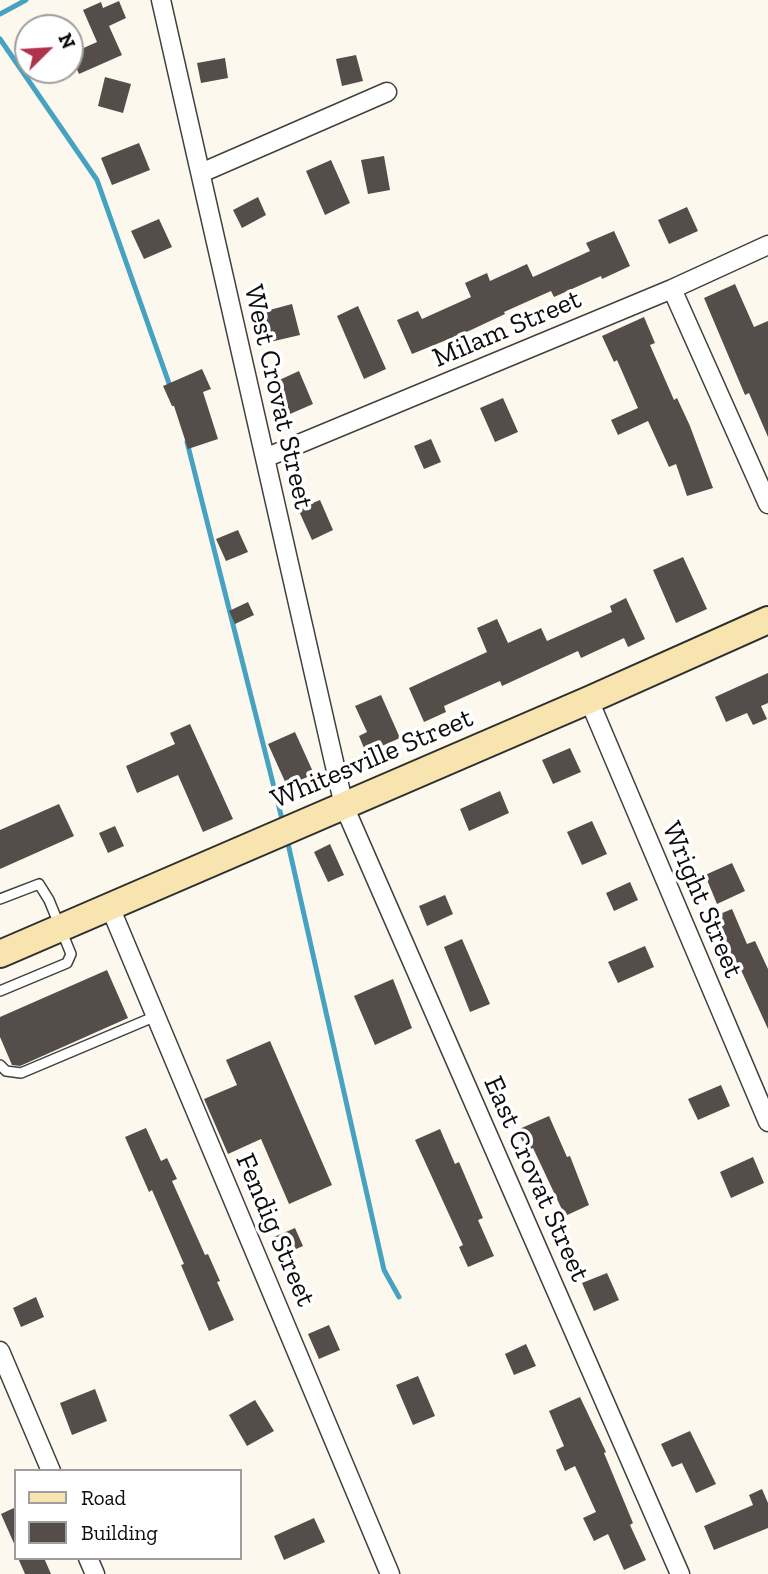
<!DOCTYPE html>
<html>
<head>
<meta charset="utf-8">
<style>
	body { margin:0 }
	#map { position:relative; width:768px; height:1574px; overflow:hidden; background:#fdf8ee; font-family:"Zilla Slab",serif }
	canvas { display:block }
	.legend { position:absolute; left:14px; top:1469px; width:228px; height:91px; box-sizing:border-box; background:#fff; border:2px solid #9e9e9e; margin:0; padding:9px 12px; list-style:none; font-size:21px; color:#0d0d0d }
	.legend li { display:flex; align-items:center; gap:14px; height:35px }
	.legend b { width:35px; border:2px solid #9e9e9e }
	.north { position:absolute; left:14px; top:14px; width:70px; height:70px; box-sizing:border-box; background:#fff; border:2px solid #9e9e9e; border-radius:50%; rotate:66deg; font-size:19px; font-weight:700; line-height:28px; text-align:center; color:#0d0d0d }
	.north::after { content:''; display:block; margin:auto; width:24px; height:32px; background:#b0324c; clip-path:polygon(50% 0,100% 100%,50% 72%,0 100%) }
</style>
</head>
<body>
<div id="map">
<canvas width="768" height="1574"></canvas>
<ul class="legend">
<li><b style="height:9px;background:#f8e4af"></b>Road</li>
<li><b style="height:19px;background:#554d4a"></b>Building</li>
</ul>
<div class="north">N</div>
</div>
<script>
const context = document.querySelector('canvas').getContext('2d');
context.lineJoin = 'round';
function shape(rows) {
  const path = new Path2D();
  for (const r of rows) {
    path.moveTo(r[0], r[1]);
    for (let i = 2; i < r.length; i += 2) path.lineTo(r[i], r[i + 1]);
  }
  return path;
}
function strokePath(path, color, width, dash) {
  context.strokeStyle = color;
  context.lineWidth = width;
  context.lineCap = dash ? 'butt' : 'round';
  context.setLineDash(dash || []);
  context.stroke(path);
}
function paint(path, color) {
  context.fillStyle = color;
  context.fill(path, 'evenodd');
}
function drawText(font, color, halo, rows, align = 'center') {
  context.font = font + ' "Zilla Slab",serif';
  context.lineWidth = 7;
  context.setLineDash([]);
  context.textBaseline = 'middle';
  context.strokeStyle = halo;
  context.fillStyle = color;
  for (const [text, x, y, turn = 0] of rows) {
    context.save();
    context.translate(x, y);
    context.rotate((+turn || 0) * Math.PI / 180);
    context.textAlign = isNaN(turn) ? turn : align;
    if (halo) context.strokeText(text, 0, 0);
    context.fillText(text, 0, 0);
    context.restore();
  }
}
strokePath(shape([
	[0,14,26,0],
	[0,39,97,180,171,389],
	[187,442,283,823],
	[287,839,384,1270,399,1297]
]), '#45a3c1', 5);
paint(shape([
	[119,1,126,18,109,26,122,55,79,74,70,54,97,42,83,10,101,2,103,8],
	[356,55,363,81,342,86,336,59],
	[225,58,228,78,201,83,197,63],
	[105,77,131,84,123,113,98,106],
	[139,143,150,170,112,185,101,158],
	[384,156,390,190,368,194,361,160],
	[331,160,350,203,325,215,306,171],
	[258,197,266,215,242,228,233,210],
	[687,207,698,231,669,244,658,220],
	[159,219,172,247,144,259,131,231],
	[614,231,630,266,602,279,601,276,554,297,551,291,504,312,505,314,471,330,412,354,397,320,418,311,422,319,471,297,465,283,487,273,490,281,527,264,533,277,590,251,586,243],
	[735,284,754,327,768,321,768,437,749,393,745,395,704,298],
	[292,304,300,335,270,342,262,312],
	[358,306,386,369,364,379,337,316],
	[644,317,655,343,650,345,674,400,677,398,690,426,713,488,687,496,676,464,669,467,648,421,618,435,611,420,638,408,617,360,614,362,602,336],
	[202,369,211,389,203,392,218,439,188,449,174,406,172,406,163,386],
	[299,371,313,404,290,414,275,382],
	[503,398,518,432,495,442,480,408],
	[431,439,441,462,424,469,414,446],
	[320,500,333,530,312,540,298,509],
	[238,530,248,552,226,561,216,539],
	[683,557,707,609,676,623,653,570],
	[626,598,645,639,628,647,624,638,581,658,578,651,502,686,500,681,444,706,446,712,424,722,409,688,487,652,477,628,497,619,508,643,541,628,547,641,612,612,610,606],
	[248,602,254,615,235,624,229,611],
	[768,673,768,703,761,706,767,719,753,725,747,713,726,722,715,697],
	[381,695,400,738,366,753,359,736,367,732,355,706],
	[190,724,233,819,203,832,178,775,137,793,126,766,175,744,170,733],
	[295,732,314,774,287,786,268,744],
	[570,748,581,772,553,784,542,760],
	[500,791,509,813,469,831,460,809],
	[59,804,74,836,0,869,0,830],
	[592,821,607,854,582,865,567,832],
	[115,826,124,846,108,853,99,833],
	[330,844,344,875,328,882,314,852],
	[732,863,745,891,717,904,705,875],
	[630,882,638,900,614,911,606,893],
	[445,895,453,914,427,926,419,906],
	[732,909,747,944,755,941,768,969,768,1029,741,970,738,971,715,916],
	[462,939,490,1004,470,1012,444,947],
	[645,946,654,967,618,983,608,962],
	[107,970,128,1018,20,1066,12,1065,0,1037,0,1017],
	[393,979,412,1028,375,1045,354,996],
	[270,1041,332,1185,289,1204,261,1139,228,1154,204,1099,237,1085,226,1060],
	[721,1085,730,1106,698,1120,688,1099],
	[549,1116,567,1157,570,1156,589,1205,565,1216,533,1148,527,1151,517,1130],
	[146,1128,161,1161,167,1158,177,1179,172,1181,205,1255,208,1254,220,1281,217,1282,234,1320,209,1331,181,1265,184,1264,152,1190,149,1192,125,1137],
	[440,1129,455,1164,459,1162,483,1218,478,1220,494,1256,468,1267,459,1247,463,1245,415,1140],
	[753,1157,764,1183,731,1198,720,1172],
	[295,1228,303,1246,282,1255,274,1237],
	[607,1273,619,1300,594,1311,582,1283],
	[36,1297,44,1317,21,1327,13,1308],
	[329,1325,340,1350,319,1359,308,1334],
	[526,1344,536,1366,514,1375,505,1354],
	[418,1376,435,1416,413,1425,396,1385],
	[95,1389,107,1421,72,1435,60,1403],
	[580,1397,606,1452,604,1453,633,1523,630,1525,646,1560,624,1570,608,1534,594,1541,583,1518,596,1512,575,1466,565,1471,556,1450,564,1446,549,1411],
	[255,1400,274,1431,247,1446,229,1415],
	[690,1431,716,1484,696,1493,682,1463,672,1467,661,1444],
	[762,1489,768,1503,768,1528,714,1550,704,1526,753,1505,749,1495],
	[16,1507,16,1548,1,1514],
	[314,1518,325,1542,284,1560,274,1536],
	[18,1558,44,1558,51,1574,25,1574]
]), '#554d4a');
const service = shape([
	[0,899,39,884,49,900,71,954,67,963,0,991],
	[0,1065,6,1071,21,1073,156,1016]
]);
const minor = shape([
	[161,0,344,806,680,1574],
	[201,173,387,92],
	[672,289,768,504],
	[265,458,672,289,768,245],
	[589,700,768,1122],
	[110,907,390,1574],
	[0,1351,51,1471],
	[88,1558,95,1574]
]);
const secondary = shape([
	[0,954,589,700,768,620]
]);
strokePath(service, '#404040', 12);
strokePath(minor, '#404040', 21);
strokePath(secondary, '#2f2f2f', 30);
strokePath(service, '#fff', 9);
strokePath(minor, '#fff', 18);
strokePath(secondary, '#f8e4af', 26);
drawText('28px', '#0d0d0d', '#fff', [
	["Milam Street",507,329,-23],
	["West Crovat Street",278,397,77],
	["Whitesville Street",372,759,-23],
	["Wright Street",702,900,67],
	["East Crovat Street",536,1179,66],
	["Fendig Street",275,1230,67]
]);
</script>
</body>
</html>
